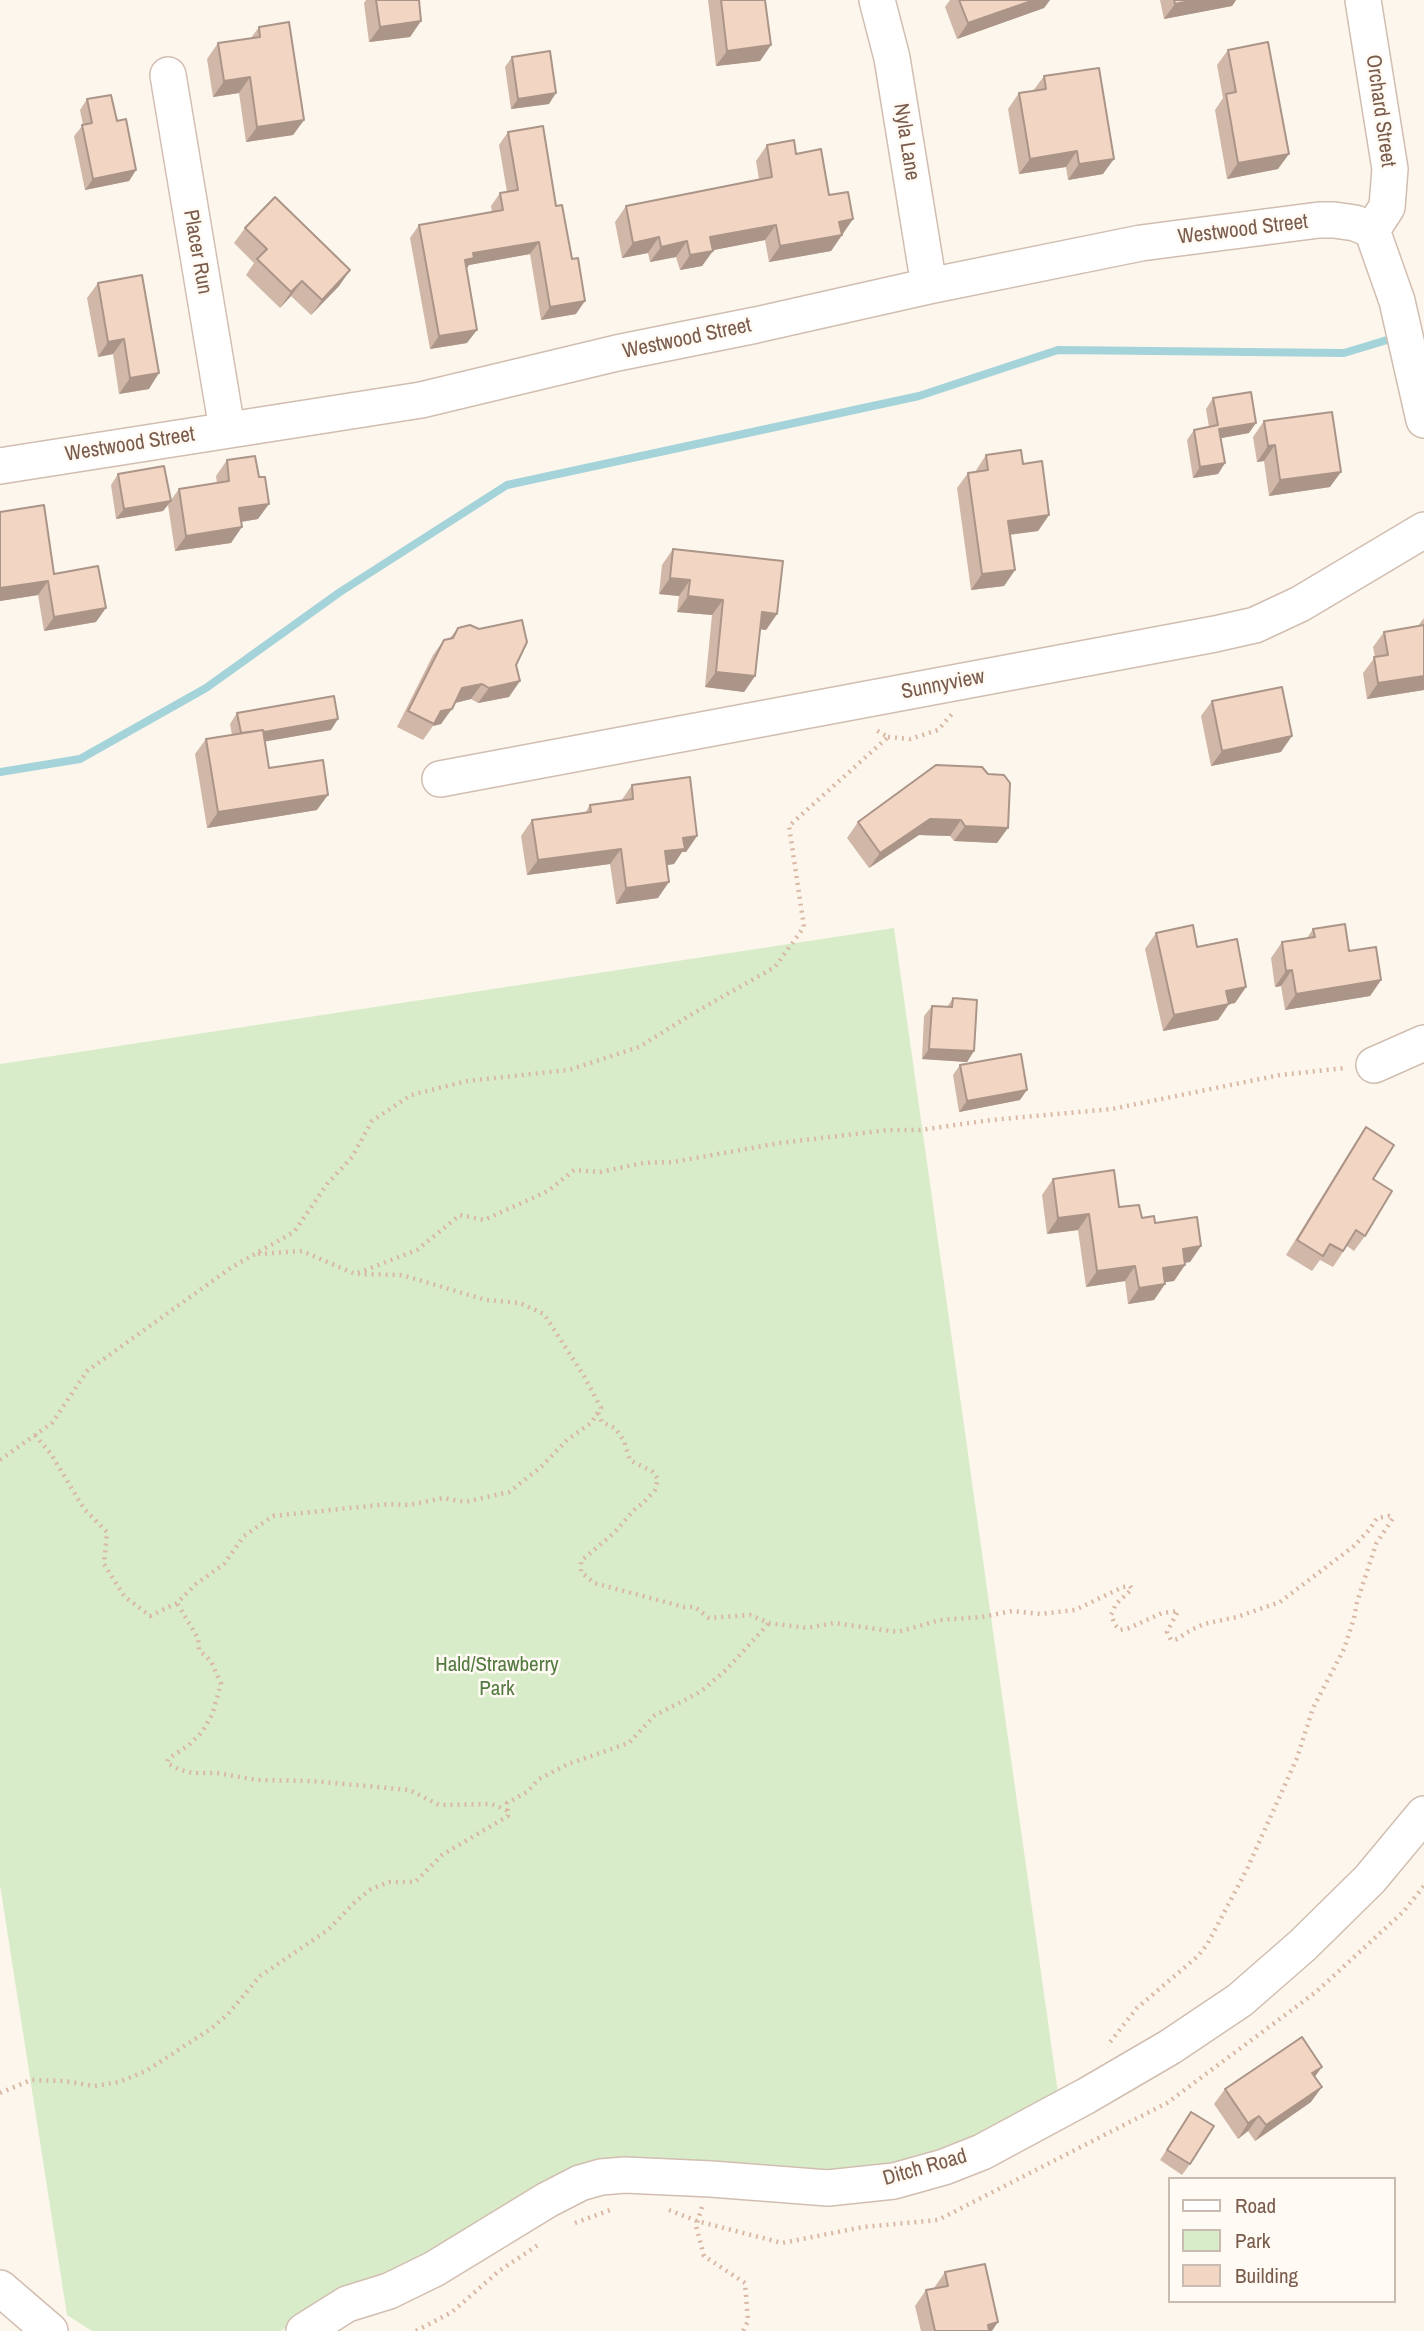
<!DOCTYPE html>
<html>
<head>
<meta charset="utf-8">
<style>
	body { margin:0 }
	#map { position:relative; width:1424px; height:2331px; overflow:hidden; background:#fdf6ec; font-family:"Archivo Narrow",sans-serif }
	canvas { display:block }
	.legend { position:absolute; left:1168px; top:2177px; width:228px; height:126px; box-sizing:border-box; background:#fffaf3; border:2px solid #cabbb1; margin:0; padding:9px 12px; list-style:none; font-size:21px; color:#7a5c4d }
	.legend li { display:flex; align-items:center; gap:14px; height:35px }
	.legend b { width:35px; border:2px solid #cabbb1 }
</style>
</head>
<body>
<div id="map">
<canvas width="1424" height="2331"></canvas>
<ul class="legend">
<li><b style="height:9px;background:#fff"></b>Road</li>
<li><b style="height:19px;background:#d8ecc9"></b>Park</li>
<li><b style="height:19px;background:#f3d5c3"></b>Building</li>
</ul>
</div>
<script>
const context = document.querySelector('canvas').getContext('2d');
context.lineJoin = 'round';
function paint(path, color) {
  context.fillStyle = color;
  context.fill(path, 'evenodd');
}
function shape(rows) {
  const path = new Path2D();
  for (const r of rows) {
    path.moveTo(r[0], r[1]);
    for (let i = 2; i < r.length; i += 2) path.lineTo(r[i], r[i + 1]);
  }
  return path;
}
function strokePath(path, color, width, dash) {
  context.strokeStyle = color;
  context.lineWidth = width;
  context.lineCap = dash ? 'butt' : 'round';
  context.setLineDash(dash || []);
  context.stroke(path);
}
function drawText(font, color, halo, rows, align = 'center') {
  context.font = font + ' "Archivo Narrow",sans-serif';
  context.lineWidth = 5;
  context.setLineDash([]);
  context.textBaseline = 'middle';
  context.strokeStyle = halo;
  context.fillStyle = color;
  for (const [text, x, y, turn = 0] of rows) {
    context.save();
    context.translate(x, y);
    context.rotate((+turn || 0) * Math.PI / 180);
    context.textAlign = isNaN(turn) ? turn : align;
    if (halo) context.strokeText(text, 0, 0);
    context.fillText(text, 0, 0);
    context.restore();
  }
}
paint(shape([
	[894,928,1058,2093,956,2148,830,2176,601,2163,425,2257,326,2300,281,2331,92,2331,67,2315,0,1885,0,1064]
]), '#d8ecc9');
strokePath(shape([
	[0,772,80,759,206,688,340,592,507,485,919,396,1058,350,1344,353,1397,337]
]), '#a5d3da', 8);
const minor = shape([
	[877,0,892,58,929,286],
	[1363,0,1390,169,1387,207,1372,230,1397,301,1424,420],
	[168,75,227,429],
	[0,466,421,400,617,353,756,325,929,286,1141,243,1319,220,1334,220,1355,223,1372,230],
	[440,779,1215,634,1255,625,1300,604,1424,530],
	[1374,1065,1424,1043],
	[0,2288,50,2331],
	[304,2331,347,2304,389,2291,434,2269,547,2200,580,2183,601,2177,625,2175,711,2179,828,2188,894,2181,944,2167,982,2152,1086,2096,1170,2047,1240,2000,1303,1945,1370,1879,1424,1814]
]);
strokePath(minor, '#d1beb0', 38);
strokePath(shape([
	[888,737,910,739,938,730,952,714],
	[258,1254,302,1251,355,1274,417,1250,460,1215,484,1220,548,1191,574,1170,600,1172,643,1163,673,1162,780,1143,888,1130,920,1130,991,1120,1112,1109,1280,1075,1345,1068],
	[598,1413,602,1422,615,1428,624,1441,630,1460,653,1472,658,1479,655,1490,644,1502,634,1510,614,1533,581,1561,581,1572,594,1583,684,1607,695,1607,709,1618,750,1615,769,1623,807,1628,834,1623,898,1632,940,1620,982,1617,1012,1611,1040,1614,1075,1610,1123,1587,1130,1586,1132,1589,1116,1604,1111,1615,1115,1625,1120,1630,1129,1628,1162,1613,1178,1611,1167,1632,1171,1640,1177,1639,1191,1630,1204,1624,1237,1617,1280,1602,1354,1546,1370,1529,1377,1518,1389,1516,1393,1518,1376,1544,1357,1602,1354,1618,1344,1649,1313,1708,1297,1758,1247,1869,1208,1943,1198,1956,1137,2008,1107,2046],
	[35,1435,51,1454,84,1509,107,1532,104,1564,124,1596,150,1616,177,1603,196,1584,224,1564,244,1536,273,1516,389,1504,409,1505,443,1498,465,1502,509,1492,541,1467,567,1440,591,1423,601,1408,584,1376,544,1314,520,1303,486,1300,402,1275,358,1274],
	[0,1460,52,1423,87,1371,232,1267,294,1232,327,1184,352,1157,372,1121,411,1095,467,1081,569,1070,639,1047,692,1014,775,967,804,927,789,826,888,737,874,729],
	[508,1811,507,1803,527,1792,539,1779,568,1764,629,1743,654,1716,700,1692,726,1670,769,1623],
	[0,2093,31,2080,65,2081,94,2086,119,2082,146,2071,212,2028,228,2014,260,1976,328,1930,355,1902,371,1889,389,1882,415,1882,442,1855,508,1816,508,1811,492,1804,439,1805,410,1790,312,1781,257,1780,217,1773,192,1773,178,1769,167,1763,168,1759,189,1745,202,1732,212,1715,221,1684,211,1661,199,1650,198,1638,177,1603],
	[702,2207,696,2226,704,2256,745,2283,748,2321,743,2331],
	[669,2210,697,2221,782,2243,863,2227,938,2220,1167,2103,1316,1992,1403,1912,1424,1886],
	[575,2223,613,2209],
	[416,2331,452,2312,499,2271,538,2245]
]), '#d9b8a5', 4.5, [2, 5]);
strokePath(minor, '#fff', 35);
paint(shape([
	[366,0,419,0,421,21,410,37,369,42,364,3],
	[708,0,765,0,771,45,760,61,716,66],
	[950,0,1050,0,1044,8,957,39,945,7],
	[1160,0,1236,0,1232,6,1164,19],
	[259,27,304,120,293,135,246,142,239,93,213,97,207,59,218,43,251,38],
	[1228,50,1278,169,1227,179,1215,110,1223,98,1217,65],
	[512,57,549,104,511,109,505,67],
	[1044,76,1103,174,1068,180,1066,167,1019,174,1008,109,1019,93,1033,91],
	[87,99,117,121,136,170,129,181,85,190,74,136,83,125,80,110],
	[508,132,556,206,576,314,541,320,530,254,469,265,466,269,467,343,430,349,410,238,419,225,492,212,491,206,500,193,507,192,499,145],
	[767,145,796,154,829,195,853,219,831,251,769,262,765,240,713,250,702,266,680,270,676,257,650,262,648,253,622,258,615,222,626,206,759,179,756,161],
	[245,228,350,270,339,286,311,315,291,296,280,308,246,275,254,263,234,243],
	[98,283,149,389,119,394,113,354,98,357,87,298],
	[1213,398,1249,433,1221,438,1225,463,1218,474,1193,478,1187,440,1194,430,1209,427,1206,409],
	[1264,421,1330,487,1269,496,1264,461,1257,462,1253,437],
	[986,455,1023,464,1049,515,1038,531,1010,535,1015,570,1004,586,971,590,957,488,968,473,975,472],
	[227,460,258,519,241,522,231,543,175,551,168,505,163,511,116,519,111,485,118,474,171,500,179,489,217,483,216,476],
	[0,512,54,574,96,622,44,631,38,595,0,601],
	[673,549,777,614,766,630,760,629,755,676,744,692,705,687,712,615,677,612,679,596,659,594,662,565],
	[1424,618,1424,690,1367,699,1363,673,1375,657,1373,647,1384,632,1418,626],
	[458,628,516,665,509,697,478,703,471,699,454,703,441,724,433,726,423,740,397,727,433,655,444,640,450,638],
	[1212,701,1281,752,1211,766,1201,716],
	[237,713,331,730,265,741,269,768,317,810,207,828,195,754,206,739,232,735,230,724],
	[936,765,997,843,954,841,950,836,919,835,869,868,847,838,858,822],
	[632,785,697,836,686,852,682,852,674,864,667,865,658,898,616,904,610,864,527,875,521,836,532,820,585,813,590,805,621,801],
	[1313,929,1349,951,1381,980,1370,996,1285,1010,1281,986,1275,987,1271,958,1282,942,1307,938],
	[1156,933,1197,947,1246,987,1235,1003,1229,1004,1218,1020,1163,1031,1145,949],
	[953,998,974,1051,967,1062,922,1059,924,1016,932,1006,947,1007],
	[960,1065,1020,1100,959,1112,953,1075],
	[1366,1127,1373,1179,1365,1236,1354,1251,1347,1246,1333,1267,1320,1260,1312,1271,1286,1255,1355,1143],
	[1053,1179,1155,1223,1201,1246,1190,1262,1185,1263,1185,1265,1174,1281,1165,1282,1165,1284,1154,1300,1128,1304,1125,1281,1086,1287,1078,1230,1047,1234,1042,1195],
	[1315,2077,1311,2102,1255,2141,1248,2131,1238,2139,1214,2104,1225,2089],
	[1191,2112,1190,2164,1182,2175,1160,2160],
	[945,2272,992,2331,921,2331,915,2306,926,2290,934,2288]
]), '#d1b7a8');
paint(shape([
	[1034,0,1050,0,1044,8,957,39,968,23],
	[1194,0,1236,0,1232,6,1164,19,1175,4],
	[421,21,410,37,369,42,380,27],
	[771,45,760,61,716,66,727,51],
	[250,77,239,93,213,97,224,81],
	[556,93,549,104,511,109,518,99],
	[304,120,293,135,246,142,257,127],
	[1077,151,1066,167,1019,174,1030,159],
	[1289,154,1278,169,1227,179,1238,163],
	[1114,159,1103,174,1068,180,1079,164],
	[136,170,129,181,85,190,93,179],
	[853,219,831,251,769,262,780,246,839,222],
	[776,225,765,240,699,253,710,237],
	[659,237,648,253,622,258,633,243],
	[687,241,676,257,650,262,661,247],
	[539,242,530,254,469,265,465,271,465,260,473,253],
	[713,251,702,266,680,270,690,255],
	[350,270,339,286,311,315,322,300],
	[302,281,291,296,280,308,291,292],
	[585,301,576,314,541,320,550,307],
	[477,330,467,343,430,349,439,336],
	[124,339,113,354,98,357,108,342],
	[159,373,149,389,119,394,130,378],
	[1256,423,1249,433,1211,440,1219,429],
	[1275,445,1264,461,1257,462,1268,446],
	[1225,463,1218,474,1193,478,1200,467],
	[1341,472,1330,487,1269,496,1280,480],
	[171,501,163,511,116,519,124,509],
	[269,504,258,519,228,524,239,508],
	[1049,515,1038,531,997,536,1008,521],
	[242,527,231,543,175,551,186,536],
	[1015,570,1004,586,971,590,982,574],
	[670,578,690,580,679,596,659,594],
	[48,581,38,595,0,601,0,588],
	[688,596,723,600,712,615,677,612],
	[106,608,96,622,44,631,54,617],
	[762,612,777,614,766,630,751,628],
	[716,672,755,676,744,692,705,687],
	[1424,676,1424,690,1367,699,1378,683],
	[520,681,509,697,478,703,489,688],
	[482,684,471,699,451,704,462,688],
	[452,709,441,724,433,726,441,711],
	[338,719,331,730,234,747,241,736],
	[1292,736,1281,752,1211,766,1222,751],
	[328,795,317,810,207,828,218,812],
	[930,819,961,820,950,836,919,835,869,868,880,853],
	[965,826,1008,828,997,843,954,841],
	[697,836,686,852,682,852,674,864,654,867,665,851,683,838],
	[621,849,610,864,527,875,538,860],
	[669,882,658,898,616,904,626,888],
	[1292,970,1281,986,1275,987,1286,971],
	[1381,980,1370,996,1285,1010,1296,994],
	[1246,987,1235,1003,1215,1007,1226,991],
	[1229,1004,1218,1020,1163,1031,1174,1015],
	[929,1049,974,1051,967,1062,922,1059],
	[1027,1090,1020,1100,959,1112,967,1101],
	[1089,1214,1078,1230,1047,1234,1058,1218],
	[1201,1246,1190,1262,1172,1264,1183,1249],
	[1185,1265,1174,1281,1152,1284,1163,1268],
	[1135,1266,1125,1281,1086,1287,1097,1271],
	[1165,1284,1154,1300,1128,1304,1139,1288],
	[1322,2067,1311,2082,1312,2073],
	[1322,2087,1311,2102,1255,2141,1266,2125],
	[1259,2116,1248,2131,1238,2139,1248,2123],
	[998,2322,992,2331,984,2331,988,2325]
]), '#aa9588');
const building = shape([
	[376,0,419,0,421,21,380,27,376,0],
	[721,0,765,0,771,45,727,51,721,0],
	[959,0,1034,0,968,23,959,0],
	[1174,0,1194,0,1175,4,1174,0],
	[289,22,304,120,257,127,250,77,224,81,218,43,260,37,259,27,289,22],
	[1268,42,1289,154,1238,163,1226,94,1236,92,1228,50,1268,42],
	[550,51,556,93,518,99,512,57,550,51],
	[1099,68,1114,159,1079,164,1077,151,1030,159,1019,93,1046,89,1044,76,1099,68],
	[111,95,117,121,126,119,136,170,93,179,82,125,92,123,87,99,111,95],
	[543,126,556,206,562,205,572,259,578,258,585,301,550,307,539,242,473,253,474,258,465,260,477,330,439,336,419,225,503,210,500,193,518,190,508,132,543,126],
	[794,140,796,154,821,149,829,195,848,192,853,219,839,222,842,235,780,246,776,225,710,237,713,251,690,255,687,241,661,247,659,237,633,243,626,206,772,177,767,145,794,140],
	[275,197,350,270,322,300,302,281,291,292,257,259,267,249,245,228,275,197],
	[142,275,159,373,130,378,124,339,108,342,98,283,142,275],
	[1251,392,1256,423,1219,429,1225,463,1200,467,1194,430,1218,425,1213,398,1251,392],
	[1332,412,1341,472,1280,480,1275,445,1268,446,1264,421,1332,412],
	[1021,450,1023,464,1042,461,1049,515,1008,521,1015,570,982,574,968,473,988,470,986,455,1021,450],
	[255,456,259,477,265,477,269,504,239,508,242,527,186,536,179,489,229,481,227,460,255,456],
	[164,466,171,501,124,509,118,474,164,466],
	[44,505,54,574,98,566,106,608,54,617,48,581,0,588,0,512,44,505],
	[673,549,783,561,777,614,762,612,755,676,716,672,723,600,688,596,690,580,670,578,673,549],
	[522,620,527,642,516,665,520,681,489,688,482,684,462,688,452,709,441,711,434,724,408,711,444,640,453,638,458,628,470,625,479,629,522,620],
	[1424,625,1424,676,1378,683,1374,657,1388,655,1384,632,1424,625],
	[1282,687,1292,736,1222,751,1212,701,1282,687],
	[334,696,338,719,264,732,263,730,241,733,237,713,334,696],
	[263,730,269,768,323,760,328,795,218,812,206,739,263,730],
	[936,765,982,767,988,774,1004,775,1010,783,1008,828,965,826,961,820,930,819,880,853,858,822,936,765],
	[690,777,697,836,683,838,685,849,665,851,669,882,626,888,621,849,538,860,532,820,591,812,590,805,633,799,632,785,690,777],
	[1345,924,1349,951,1376,947,1381,980,1296,994,1292,970,1286,971,1282,942,1315,937,1313,929,1345,924],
	[1193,925,1197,947,1237,939,1246,987,1226,991,1229,1004,1174,1015,1156,933,1193,925],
	[953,998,977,1000,974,1051,929,1049,932,1006,952,1007,953,998],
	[1021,1054,1027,1090,967,1101,960,1065,1021,1054],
	[1366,1127,1394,1145,1373,1179,1392,1191,1365,1236,1356,1230,1343,1251,1330,1244,1323,1256,1297,1240,1366,1127],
	[1114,1170,1119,1207,1139,1205,1142,1218,1154,1216,1155,1223,1197,1217,1201,1246,1183,1249,1185,1265,1163,1268,1165,1284,1139,1288,1135,1266,1097,1271,1089,1214,1058,1218,1053,1179,1114,1170],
	[1302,2037,1322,2067,1312,2073,1322,2087,1266,2125,1259,2116,1248,2123,1225,2089,1302,2037],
	[1191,2112,1214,2126,1190,2164,1167,2150,1191,2112],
	[985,2264,998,2322,988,2325,989,2331,935,2331,926,2290,948,2286,945,2272,985,2264]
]);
paint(building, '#f3d5c3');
strokePath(building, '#aa9588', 2);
drawText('21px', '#7a5c4d', '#fffaf3', [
	["Orchard Street",1380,111,82],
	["Nyla Lane",906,142,81],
	["Westwood Street",1243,230,-7],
	["Placer Run",197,252,80],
	["Westwood Street",687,339,-12],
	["Westwood Street",130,445,-9],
	["Sunnyview",943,685,-11],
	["Ditch Road",925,2168,-16]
]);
drawText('21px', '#537a41', '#fffaf3', [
	["Hald/Strawberry",497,1665],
	["Park",497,1689]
]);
</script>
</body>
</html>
